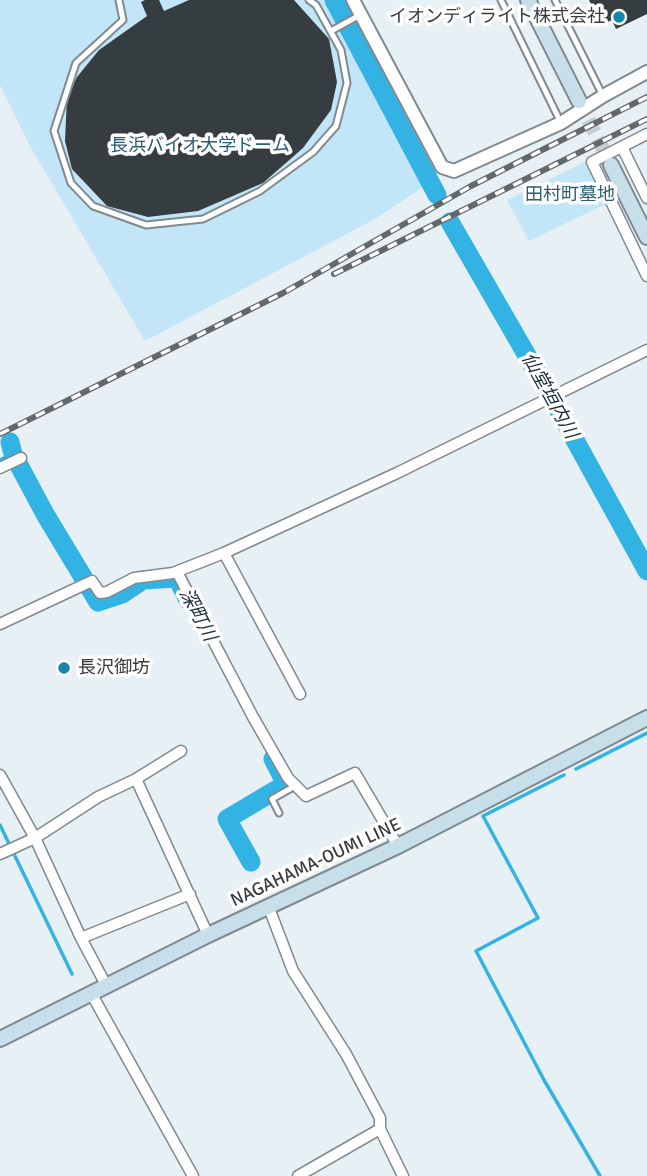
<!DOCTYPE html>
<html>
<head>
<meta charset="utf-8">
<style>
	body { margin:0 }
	canvas { display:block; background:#e7f0f5 }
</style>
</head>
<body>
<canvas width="647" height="1176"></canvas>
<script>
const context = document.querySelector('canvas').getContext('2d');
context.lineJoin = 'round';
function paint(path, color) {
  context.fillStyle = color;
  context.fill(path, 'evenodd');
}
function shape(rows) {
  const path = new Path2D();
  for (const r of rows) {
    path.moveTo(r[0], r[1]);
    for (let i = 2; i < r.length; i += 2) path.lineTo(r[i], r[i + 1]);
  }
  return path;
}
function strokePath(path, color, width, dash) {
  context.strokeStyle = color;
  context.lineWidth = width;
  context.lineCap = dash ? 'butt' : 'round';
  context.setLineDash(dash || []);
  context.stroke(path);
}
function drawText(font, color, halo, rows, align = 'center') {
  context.font = font + ' Signika,"Noto Sans JP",sans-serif';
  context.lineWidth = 7;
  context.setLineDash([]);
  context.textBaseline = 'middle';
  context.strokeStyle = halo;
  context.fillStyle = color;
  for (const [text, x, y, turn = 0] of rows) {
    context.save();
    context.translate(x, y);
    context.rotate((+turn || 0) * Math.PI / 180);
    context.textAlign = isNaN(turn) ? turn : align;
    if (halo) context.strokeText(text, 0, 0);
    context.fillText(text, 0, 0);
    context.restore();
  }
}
paint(shape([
	[0,0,324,0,423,187,375,219,145,341,31,148,0,85],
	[587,161,608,203,529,241,507,200]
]), '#c2e6f8');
strokePath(shape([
	[0,460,13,454],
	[640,558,647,554],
	[576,769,647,733],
	[564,775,483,816,538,918,476,951,544,1080,600,1176],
	[0,825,72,974]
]), '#33b3e4', 3.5);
strokePath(shape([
	[334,0,437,195],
	[450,222,559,411,647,571],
	[10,442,13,454,45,514,98,602,122,594,143,580,177,578,188,600],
	[251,862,227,819,286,784,273,759]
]), '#33b3e4', 19);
paint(shape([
	[145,0,159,0,164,11,189,0,294,0,329,39,337,82,331,110,303,148,263,183,198,211,148,217,107,206,72,169,65,141,67,97,77,77,99,50,147,16,141,2],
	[589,0,647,0,647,14,616,29,612,20,601,25],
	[597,186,600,194,593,198,589,189]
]), '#353d40');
strokePath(shape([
	[579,101,611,165]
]), '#c4ccd0', 14, [14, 7]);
const service = shape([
	[119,0,123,20,76,63,54,131,71,183,93,206,146,225,203,219,260,191,313,152,336,126,347,83,341,50,316,5,309,0],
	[501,0,561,123],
	[555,0,602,94],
	[331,31,360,15],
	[279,813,272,799,295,786]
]);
const minor = shape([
	[647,134,592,162,647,276],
	[622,147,647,198],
	[0,468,21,458],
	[224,553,300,694],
	[177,572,253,717,288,778,306,796,355,773,398,846],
	[0,624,92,581,100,593,107,592,134,578,173,573,224,553,397,473,647,350],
	[0,775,35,838,81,938,106,985],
	[136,779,208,935],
	[0,854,35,838,98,797,136,779,181,751],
	[269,908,293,971,346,1054,380,1118,380,1129,403,1176],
	[81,938,190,894],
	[91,993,193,1176],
	[298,1176,380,1129]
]);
const tertiary = shape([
	[353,0,442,167,454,171,561,123,603,96,647,72]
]);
const secondary = shape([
	[528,0,579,101],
	[611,165,647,237],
	[0,1039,208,935,398,846,647,718]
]);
strokePath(service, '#80898e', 9);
strokePath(minor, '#80898e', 13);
strokePath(tertiary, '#80898e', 16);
strokePath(secondary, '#80898e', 18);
strokePath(service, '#fff', 5);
strokePath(minor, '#fff', 10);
strokePath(tertiary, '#fff', 12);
strokePath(secondary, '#c6dfe9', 14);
const rail = shape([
	[334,274,647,119],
	[0,434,283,293,471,186,647,97]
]);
strokePath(rail, '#63686b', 6);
strokePath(rail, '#fff', 3.5, [10]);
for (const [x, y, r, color] of [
	[619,17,7,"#1585ab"],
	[64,668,7,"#1585ab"]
]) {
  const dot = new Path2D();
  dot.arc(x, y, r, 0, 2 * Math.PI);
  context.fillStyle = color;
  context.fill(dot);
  strokePath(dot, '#fff', 2.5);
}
drawText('18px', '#373b3d', '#fff', [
	["イオンディライト株式会社",605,17],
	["長沢御坊",78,668,"left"]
], 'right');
drawText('18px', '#2c5d72', '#fff', [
	["長浜バイオ大学ドーム",200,146],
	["田村町墓地",570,195]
]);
drawText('18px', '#373b3d', '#fff', [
	["NAGAHAMA-OUMI LINE",316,863,-25]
]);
drawText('italic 19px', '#192e37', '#fff', [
	["仙堂垣内川",549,396,61],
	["深町川",197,615,62]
]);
</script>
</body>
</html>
